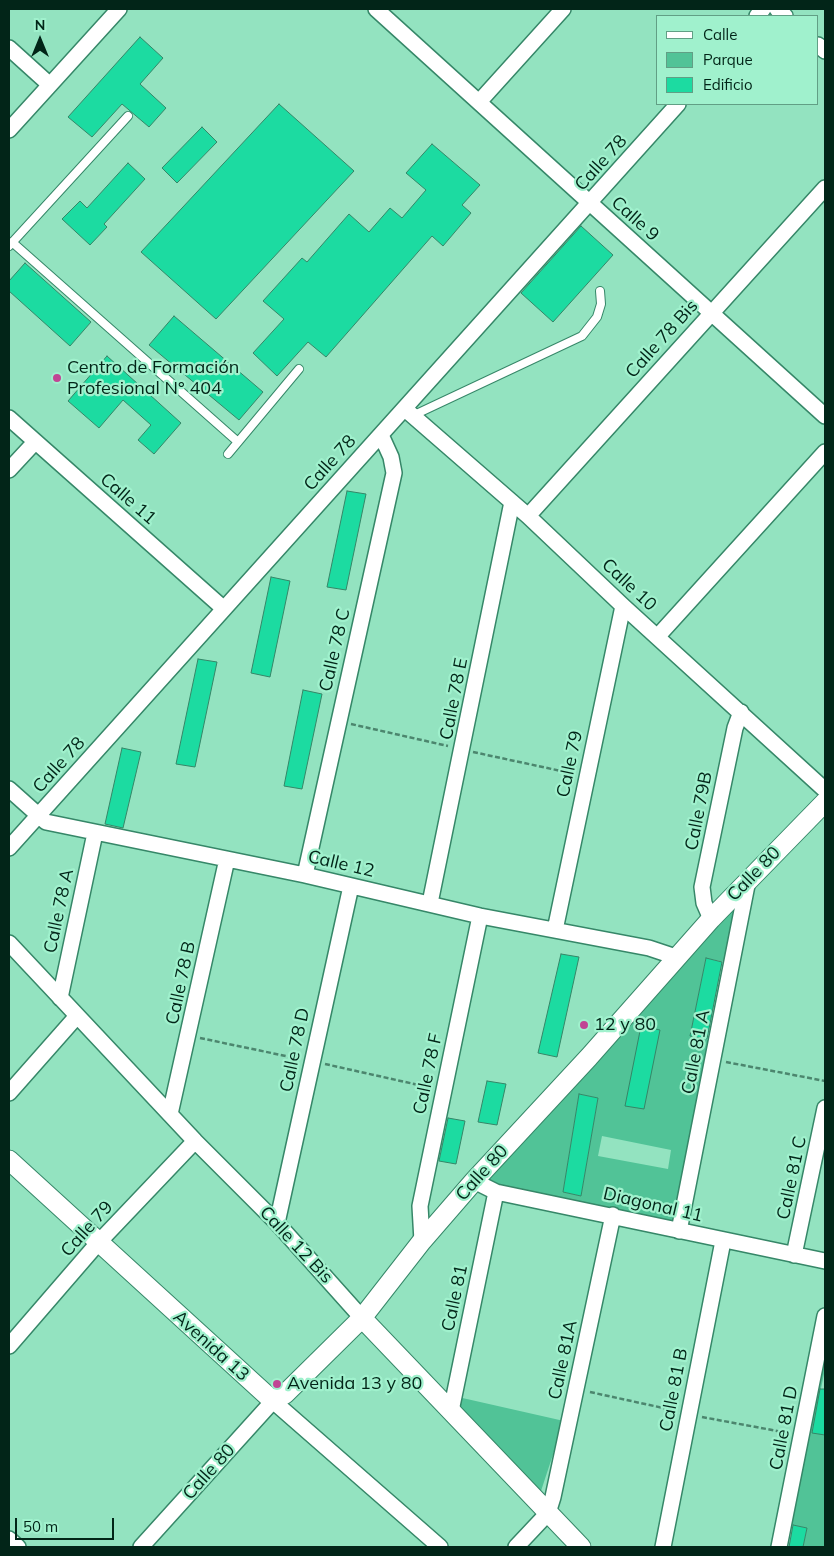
<!DOCTYPE html>
<html>
<head>
<meta charset="utf-8">
<style>
	body { margin:0 }
	#map { position:relative; width:834px; height:1556px; overflow:hidden; background:#93e3c0; font-family:Mulish,sans-serif }
	canvas { display:block }
	.frame { position:absolute; inset:0; border:10px solid #022518; pointer-events:none }
	.legend { position:absolute; left:656px; top:15px; width:162px; height:90px; box-sizing:border-box; background:#a0f1cd; border:1px solid #619f85; margin:0; padding:6px 9px; list-style:none; font-size:15px; color:#022518 }
	.legend li { display:flex; align-items:center; gap:10px; height:25px }
	.legend b { width:25px; border:1px solid #619f85 }
	.north { position:absolute; left:15px; top:15px; width:50px; height:50px; -webkit-text-stroke:4px #a0f1cd; paint-order:stroke; rotate:0deg; font-size:14px; font-weight:700; line-height:20px; text-align:center; color:#022518 }
	.north::after { content:''; display:block; margin:auto; width:18px; height:22px; background:#022518; clip-path:polygon(50% 0,100% 100%,50% 72%,0 100%) }
	.scale { position:absolute; left:15px; top:1518px; width:99px; height:22px; box-sizing:border-box; border:2px solid #022518; border-top:0; padding-left:6px; font-size:15px; line-height:18px; white-space:nowrap; color:#022518; -webkit-text-stroke:4px #a0f1cd; paint-order:stroke }
</style>
</head>
<body>
<div id="map">
<canvas width="834" height="1556"></canvas>
<div class="frame"></div>
<ul class="legend">
<li><b style="height:6px;background:#fff"></b>Calle</li>
<li><b style="height:14px;background:#51c397"></b>Parque</li>
<li><b style="height:14px;background:#1cdba1"></b>Edificio</li>
</ul>
<div class="north">N</div>
<div class="scale">50 m</div>
</div>
<script>
const context = document.querySelector('canvas').getContext('2d');
context.lineJoin = 'round';
function paint(path, color) {
  context.fillStyle = color;
  context.fill(path, 'evenodd');
}
function shape(rows) {
  const path = new Path2D();
  for (const r of rows) {
    path.moveTo(r[0], r[1]);
    for (let i = 2; i < r.length; i += 2) path.lineTo(r[i], r[i + 1]);
  }
  return path;
}
function strokePath(path, color, width, dash) {
  context.strokeStyle = color;
  context.lineWidth = width;
  context.lineCap = dash ? 'butt' : 'round';
  context.setLineDash(dash || []);
  context.stroke(path);
}
function drawText(font, color, halo, rows, align = 'center') {
  context.font = font + ' Mulish,sans-serif';
  context.lineWidth = 4.5;
  context.setLineDash([]);
  context.textBaseline = 'middle';
  context.strokeStyle = halo;
  context.fillStyle = color;
  for (const [text, x, y, turn = 0] of rows) {
    context.save();
    context.translate(x, y);
    context.rotate((+turn || 0) * Math.PI / 180);
    context.textAlign = isNaN(turn) ? turn : align;
    if (halo) context.strokeText(text, 0, 0);
    context.fillText(text, 0, 0);
    context.restore();
  }
}
paint(shape([
	[748,880,679,1231,474,1181],
	[706,958,724,962,709,1040,690,1036],
	[579,1094,598,1098,581,1196,563,1192],
	[602,1136,671,1150,668,1169,598,1156],
	[825,1338,825,1369,812,1432,825,1435,825,1547,803,1547,807,1528,788,1524],
	[458,1397,564,1421,540,1494,454,1412]
]), '#51c397');
const building = shape([
	[140,37,163,58,140,84,166,108,149,127,122,104,92,137,68,117,140,37],
	[279,104,354,171,216,319,141,252,279,104],
	[202,127,217,142,177,183,162,168,202,127],
	[432,144,480,185,462,205,471,213,443,246,432,236,326,357,308,342,277,376,253,353,284,319,263,301,302,258,307,262,349,214,369,232,390,208,402,218,426,190,406,173,432,144],
	[128,163,145,179,104,224,107,227,90,245,62,219,80,201,87,208,128,163],
	[581,226,613,255,553,322,521,293,581,226],
	[25,263,91,322,70,346,9,291,9,281,25,263],
	[174,316,263,392,239,420,149,345,174,316],
	[107,356,181,423,154,454,138,440,151,425,123,400,99,428,68,401,107,356],
	[347,491,366,494,346,590,327,587,347,491],
	[271,577,290,581,270,677,251,673,271,577],
	[198,659,217,662,195,767,176,764,198,659],
	[303,690,322,694,302,789,284,786,303,690],
	[122,748,141,752,123,828,105,824,122,748],
	[561,954,579,957,557,1057,538,1053,561,954],
	[706,958,722,962,707,1039,690,1036,706,958],
	[641,1026,660,1030,644,1109,625,1106,641,1026],
	[487,1081,506,1084,497,1125,478,1122,487,1081],
	[579,1094,598,1098,581,1196,563,1192,579,1094],
	[448,1118,465,1121,456,1164,439,1161,448,1118],
	[820,1389,825,1389,825,1435,812,1433,820,1389],
	[793,1525,807,1528,803,1547,789,1547,793,1525]
]);
paint(building, '#1cdba1');
strokePath(building, '#358667', 1);
const service = shape([
	[12,242,238,442],
	[9,246,128,116],
	[412,416,582,336,597,317,601,304,600,291],
	[228,454,299,369]
]);
const minor = shape([
	[376,9,825,416],
	[777,9,785,16],
	[757,16,763,9],
	[818,45,825,51],
	[9,48,50,85],
	[479,102,563,9],
	[9,130,119,9],
	[405,409,528,516,623,606,825,790],
	[9,418,223,608],
	[9,470,35,442],
	[528,516,825,188],
	[658,636,825,452],
	[9,789,46,822,305,875,480,916,649,948,676,957],
	[9,848,678,104],
	[305,875,394,473,391,457,381,435],
	[430,903,512,502],
	[711,919,704,903,702,887,735,728,741,712],
	[555,930,623,606],
	[9,943,195,1141,277,1223,362,1318],
	[60,998,95,833],
	[9,1093,77,1016],
	[170,1114,227,859],
	[474,1181,496,1192,825,1261],
	[277,1223,351,886],
	[679,1231,748,880],
	[422,1241,420,1206,480,916],
	[794,1255,825,1108],
	[9,1346,98,1243,195,1141],
	[451,1411,496,1192],
	[9,1539,18,1547],
	[141,1547,273,1401,440,1547],
	[516,1547,548,1513,553,1497,613,1215],
	[663,1547,723,1241],
	[779,1547,825,1316]
]);
const tertiary = shape([
	[9,1160,273,1401,285,1394,362,1318,422,1241,474,1181,589,1057,711,919,825,802],
	[362,1318,581,1547]
]);
strokePath(service, '#368768', 10);
strokePath(minor, '#368768', 18);
strokePath(tertiary, '#368768', 21);
strokePath(shape([
	[351,724,448,746],
	[473,752,575,774],
	[200,1038,300,1059],
	[726,1062,825,1081],
	[325,1064,432,1088],
	[590,1392,677,1411],
	[702,1417,788,1433]
]), '#4c866e', 2.5, [5, 2.5]);
strokePath(service, '#fff', 8);
strokePath(minor, '#fff', 15);
strokePath(tertiary, '#fff', 19);
for (const [x, y, r, color] of [
	[57,378,5,"#c14594"],
	[584,1025,5,"#c14594"],
	[277,1384,5,"#c14594"]
]) {
  const dot = new Path2D();
  dot.arc(x, y, r, 0, 2 * Math.PI);
  context.fillStyle = color;
  context.fill(dot);
  strokePath(dot, '#a0f1cd', 2);
}
drawText('18px', '#022518', '#a0f1cd', [
	["Calle 78",601,163,-48],
	["Calle 9",635,219,42],
	["Calle 78 Bis",662,339,-48],
	["Calle 78",330,463,-48],
	["Calle 11",128,499,41],
	["Calle 10",629,585,43],
	["Calle 78 C",335,650,-77],
	["Calle 78 E",454,699,-79],
	["Calle 79",570,764,-78],
	["Calle 78",59,765,-48],
	["Calle 79B",699,811,-79],
	["Calle 12",341,864,13],
	["Calle 80",754,874,-46],
	["Calle 78 A",59,911,-78],
	["Calle 78 B",181,983,-78],
	["Calle 78 D",295,1050,-78],
	["Calle 81 A",696,1052,-79],
	["Calle 78 F",428,1074,-78],
	["Calle 80",482,1173,-48],
	["Calle 81 C",792,1178,-78],
	["Diagonal 11",653,1205,13],
	["Calle 79",87,1229,-48],
	["Calle 12 Bis",296,1245,47],
	["Calle 81",455,1298,-78],
	["Avenida 13",211,1346,42],
	["Calle 81A",563,1360,-78],
	["Calle 81 B",674,1390,-79],
	["Calle 81 D",784,1428,-79],
	["Calle 80",209,1472,-48]
]);
drawText('18px', '#022518', '#a0f1cd', [
	["Centro de Formación",67,368],
	["Profesional N° 404",67,389],
	["12 y 80",594,1025],
	["Avenida 13 y 80",287,1384]
], 'left');
</script>
</body>
</html>
